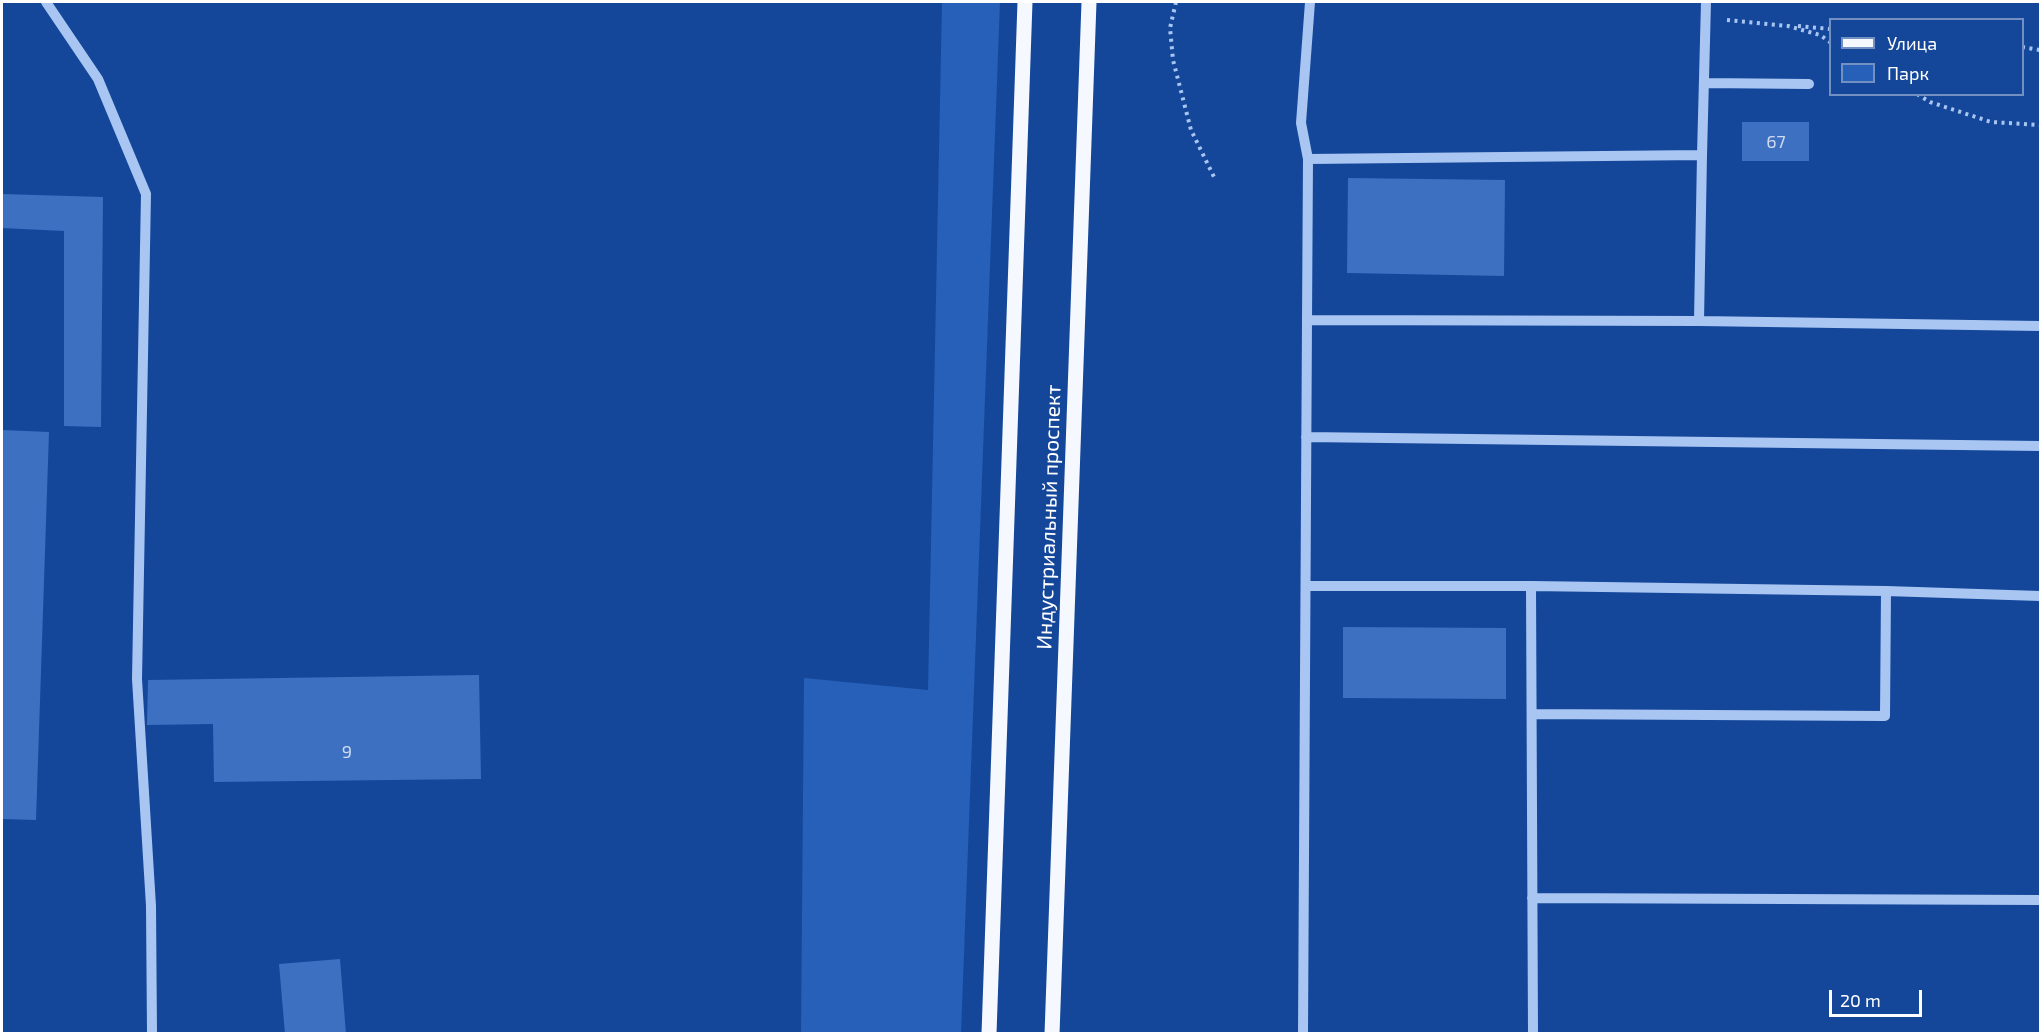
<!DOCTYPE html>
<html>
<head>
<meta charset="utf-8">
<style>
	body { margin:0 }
	#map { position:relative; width:2042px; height:1035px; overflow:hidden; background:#14479a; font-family:"Exo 2",sans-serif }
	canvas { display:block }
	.frame { position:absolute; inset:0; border:3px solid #fff; pointer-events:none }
	.legend { position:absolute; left:1829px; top:18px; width:195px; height:78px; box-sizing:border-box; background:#14479a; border:2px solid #7291c2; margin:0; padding:8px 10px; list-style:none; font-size:18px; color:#fff }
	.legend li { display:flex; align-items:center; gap:12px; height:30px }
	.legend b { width:30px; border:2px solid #7291c2 }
	.scale { position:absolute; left:1829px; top:990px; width:93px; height:27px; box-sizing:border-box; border:3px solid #fff; border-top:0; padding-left:8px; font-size:18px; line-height:21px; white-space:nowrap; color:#fff; -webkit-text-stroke:4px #14479a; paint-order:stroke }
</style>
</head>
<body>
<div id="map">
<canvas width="2042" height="1035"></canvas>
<div class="frame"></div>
<ul class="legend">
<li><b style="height:8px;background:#f5f8ff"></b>Улица</li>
<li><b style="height:16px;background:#2760b8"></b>Парк</li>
</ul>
<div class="scale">20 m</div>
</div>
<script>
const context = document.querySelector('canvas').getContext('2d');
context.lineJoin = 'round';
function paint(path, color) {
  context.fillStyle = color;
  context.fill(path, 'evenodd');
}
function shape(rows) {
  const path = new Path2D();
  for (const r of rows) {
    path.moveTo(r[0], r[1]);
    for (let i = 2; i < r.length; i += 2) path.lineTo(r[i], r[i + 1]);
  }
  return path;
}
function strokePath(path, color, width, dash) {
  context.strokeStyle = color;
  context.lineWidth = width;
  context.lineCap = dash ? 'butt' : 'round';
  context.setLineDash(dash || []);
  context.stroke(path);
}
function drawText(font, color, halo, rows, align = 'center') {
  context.font = font + ' "Exo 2",sans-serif';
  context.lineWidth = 4.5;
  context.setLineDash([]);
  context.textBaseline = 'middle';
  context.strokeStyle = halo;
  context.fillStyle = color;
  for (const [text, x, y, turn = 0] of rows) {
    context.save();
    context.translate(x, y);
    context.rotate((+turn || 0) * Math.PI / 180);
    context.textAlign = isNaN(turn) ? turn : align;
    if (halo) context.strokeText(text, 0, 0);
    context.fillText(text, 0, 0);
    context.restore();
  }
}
paint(shape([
	[942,2,1000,2,961,1033,801,1033,804,678,928,690]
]), '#2760b8');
paint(shape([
	[1742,122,1809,122,1809,161,1742,161],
	[1348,178,1505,180,1504,276,1347,273],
	[2,194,103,197,101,427,64,426,64,231,2,228],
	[2,430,49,432,36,820,2,819],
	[1343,627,1506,628,1506,699,1343,698],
	[479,675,481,779,214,782,213,724,147,725,148,680],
	[340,959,346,1034,285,1034,279,964]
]), '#3d70c1');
strokePath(shape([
	[1176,2,1170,28,1173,60,1191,130,1214,177],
	[1727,20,1788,26,1820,35,1830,42],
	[1798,26,1830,29],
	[2022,47,2040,50],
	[1917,94,1930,102,1991,122,2040,125]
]), '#a9c6f3', 4, [3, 4.5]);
strokePath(shape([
	[46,2,98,79,146,194,137,679,151,906,152,1034],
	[1704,83,1809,84],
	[1702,155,1706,2],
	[1308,159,1702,155,1699,321,1307,320,1308,159,1301,123,1310,2],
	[1699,321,2040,326],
	[1306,437,2040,446],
	[1306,586,1531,586,1533,1034],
	[1531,586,1886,591,1885,716,1532,714],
	[1886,591,2040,596],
	[1532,898,2040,900],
	[1303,1034,1307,320]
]), '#a9c6f3', 10);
strokePath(shape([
	[989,1034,1025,2],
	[1052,1034,1089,2]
]), '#f5f8ff', 15);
drawText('18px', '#cedbf0', null, [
	["67",1776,142],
	["9",347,752]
]);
drawText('21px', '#fff', '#14479a', [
	["Индустриальный проспект",1049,517,-88]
]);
</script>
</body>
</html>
